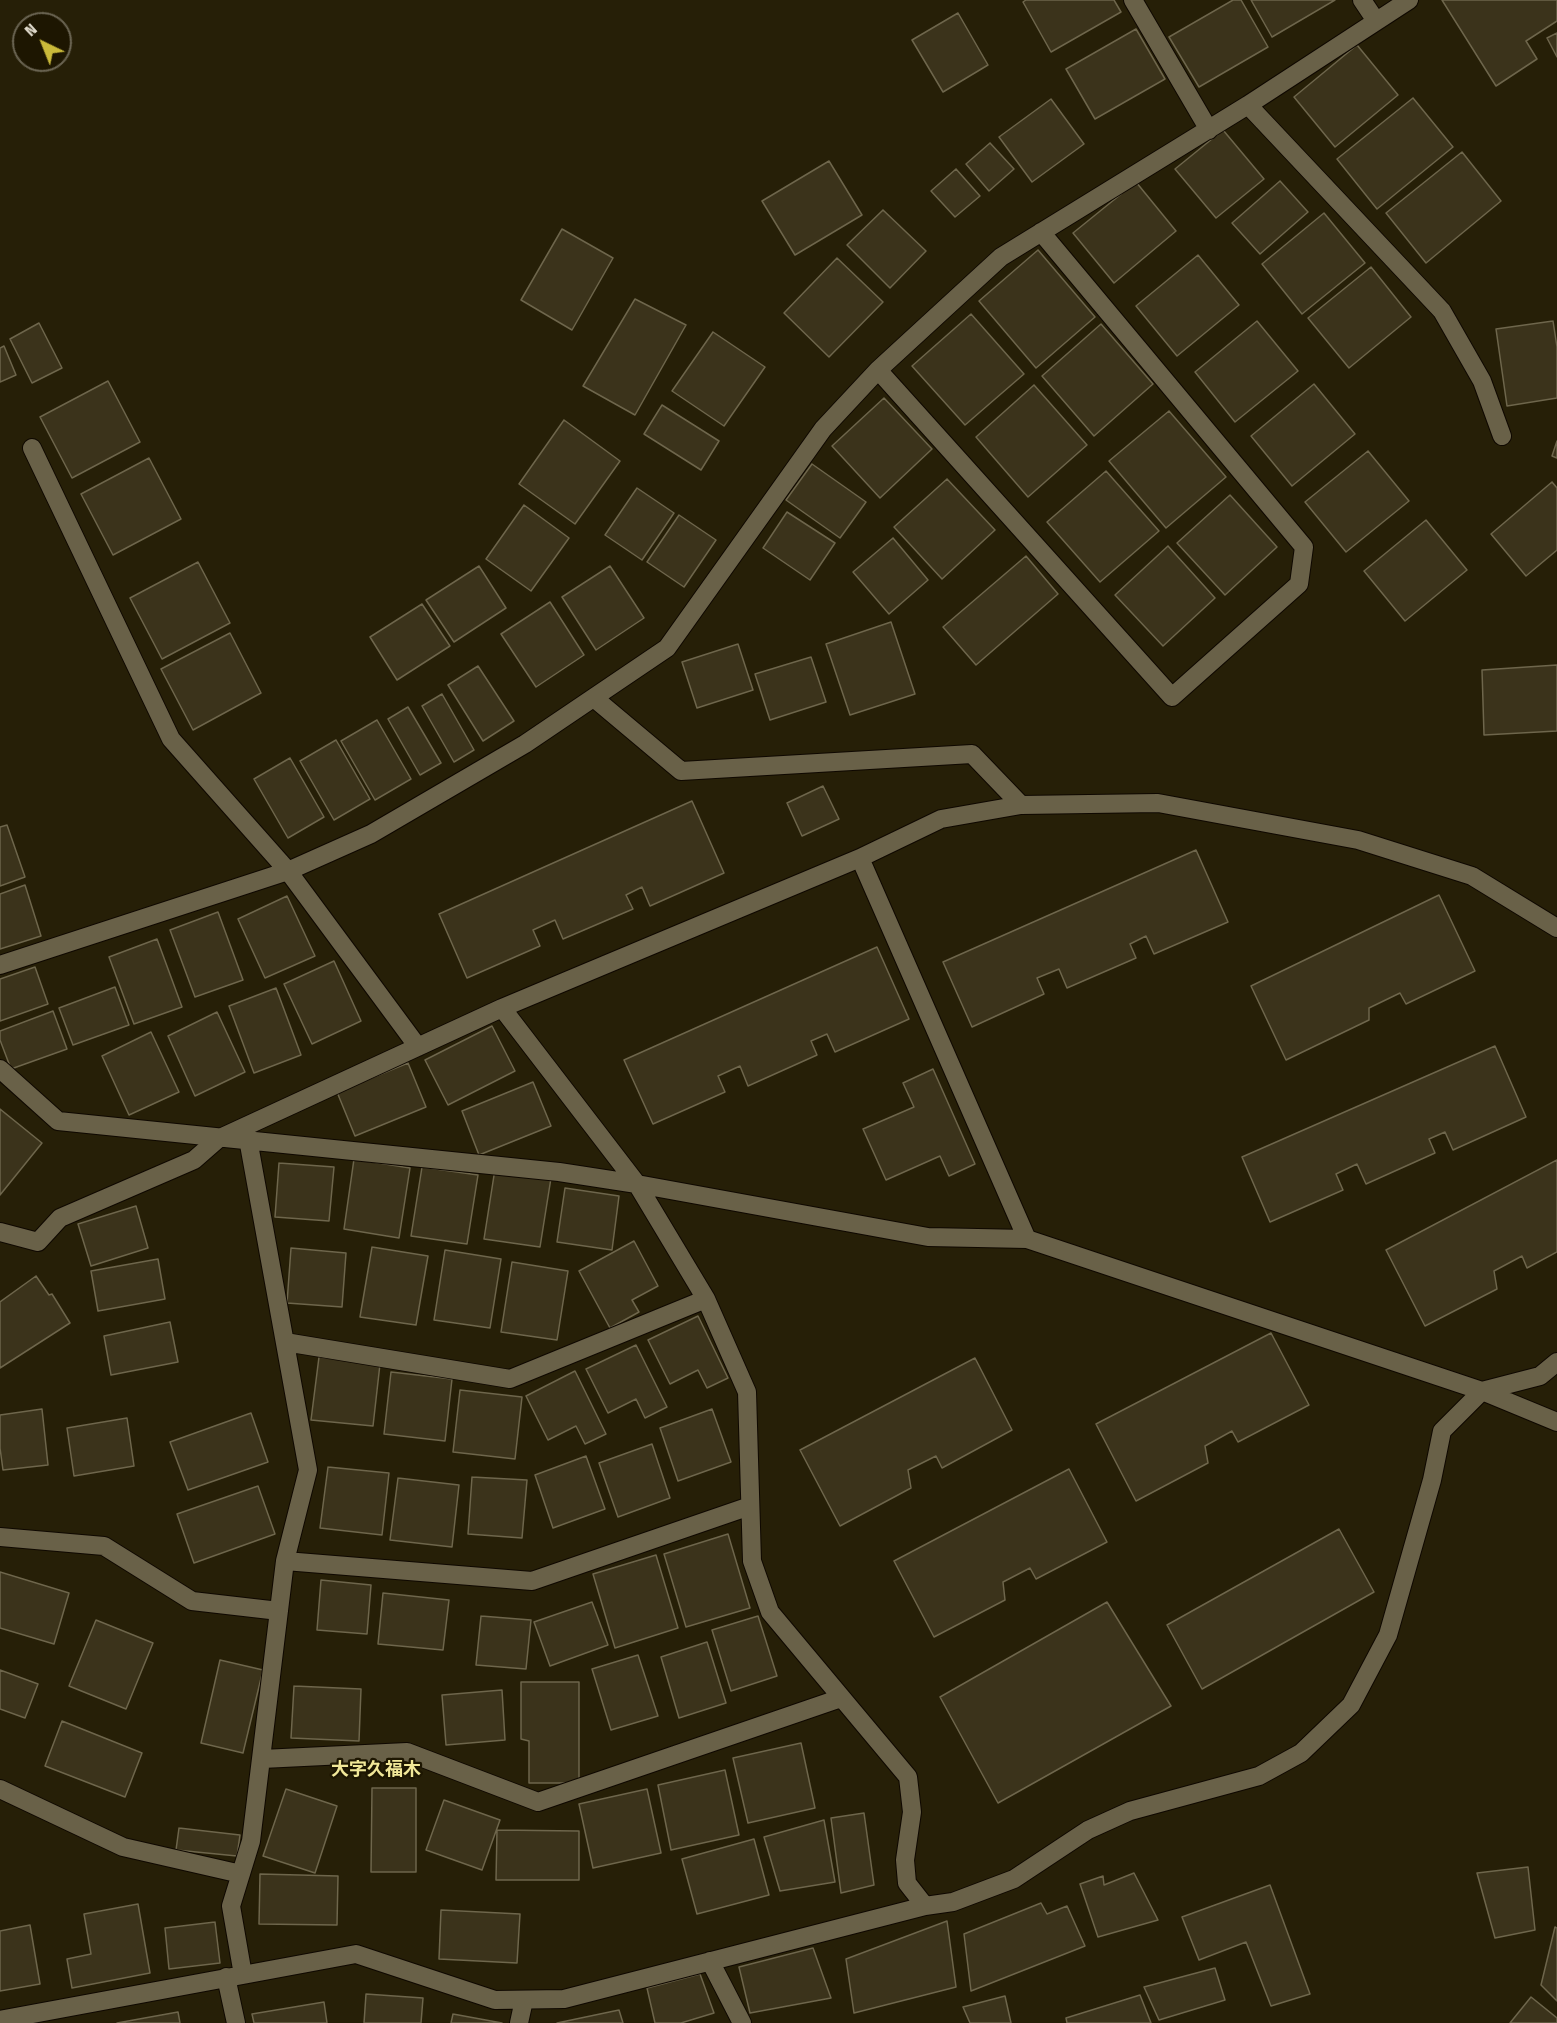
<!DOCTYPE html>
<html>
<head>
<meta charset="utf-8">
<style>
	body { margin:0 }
	#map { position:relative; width:1557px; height:2023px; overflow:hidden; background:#261f07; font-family:"Fira Sans Condensed",sans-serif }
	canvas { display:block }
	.north { position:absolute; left:12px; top:12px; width:60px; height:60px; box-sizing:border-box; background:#1d1601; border:2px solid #6b6553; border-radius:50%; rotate:317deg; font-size:16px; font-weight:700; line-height:24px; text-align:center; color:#e0dbcd }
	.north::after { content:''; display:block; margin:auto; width:21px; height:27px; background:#caba3a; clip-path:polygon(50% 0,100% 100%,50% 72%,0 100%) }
</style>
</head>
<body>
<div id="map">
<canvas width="1557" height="2023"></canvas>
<div class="north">N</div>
</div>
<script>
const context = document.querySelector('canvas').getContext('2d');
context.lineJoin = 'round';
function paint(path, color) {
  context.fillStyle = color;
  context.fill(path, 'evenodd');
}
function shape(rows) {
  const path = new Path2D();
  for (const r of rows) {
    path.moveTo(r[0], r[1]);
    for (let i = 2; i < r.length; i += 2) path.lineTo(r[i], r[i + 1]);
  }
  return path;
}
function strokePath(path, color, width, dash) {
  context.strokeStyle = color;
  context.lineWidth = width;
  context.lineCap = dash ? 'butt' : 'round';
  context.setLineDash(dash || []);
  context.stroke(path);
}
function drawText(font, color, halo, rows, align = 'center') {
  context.font = font + ' "Fira Sans Condensed","Noto Sans JP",sans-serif';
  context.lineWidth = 4.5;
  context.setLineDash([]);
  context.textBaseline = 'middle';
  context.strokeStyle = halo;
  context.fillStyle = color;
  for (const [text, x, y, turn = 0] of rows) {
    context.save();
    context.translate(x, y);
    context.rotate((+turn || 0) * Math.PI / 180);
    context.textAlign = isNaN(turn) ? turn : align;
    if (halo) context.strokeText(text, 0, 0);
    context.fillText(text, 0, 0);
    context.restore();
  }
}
const building = shape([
	[1026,0,1114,0,1121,12,1051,52,1023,2,1026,0],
	[1233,0,1241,0,1268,47,1199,87,1169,37,1233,0],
	[1251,0,1335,0,1272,37,1251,0],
	[1442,0,1557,0,1557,21,1526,41,1537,59,1496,86,1442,0],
	[958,13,988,65,943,92,912,40,958,13],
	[1136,29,1165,79,1095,119,1066,69,1136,29],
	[1557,33,1557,57,1547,38,1557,33],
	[1357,45,1398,95,1335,147,1294,97,1357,45],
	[1413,98,1453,147,1377,209,1337,159,1413,98],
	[1051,99,1084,144,1032,182,999,137,1051,99],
	[1223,130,1264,179,1216,218,1175,169,1223,130],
	[990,143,1014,169,989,191,966,164,990,143],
	[1462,152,1501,201,1426,263,1386,213,1462,152],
	[829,161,862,215,795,255,762,201,829,161],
	[956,169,980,196,955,217,931,191,956,169],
	[1280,181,1308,212,1260,254,1232,223,1280,181],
	[1136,182,1176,231,1114,283,1073,233,1136,182],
	[883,210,926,251,890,288,847,245,883,210],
	[1324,213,1365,263,1302,314,1262,264,1324,213],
	[562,229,613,258,572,330,521,300,562,229],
	[1038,250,1095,317,1036,368,979,301,1038,250],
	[1198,255,1239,305,1177,356,1136,306,1198,255],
	[837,258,883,302,829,357,784,313,837,258],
	[1371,267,1411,317,1349,368,1308,318,1371,267],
	[635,299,686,325,635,415,583,386,635,299],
	[971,314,1024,374,965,425,912,366,971,314],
	[1257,321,1298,371,1235,422,1195,372,1257,321],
	[1553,321,1557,347,1557,398,1507,406,1496,329,1553,321],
	[39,323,62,368,32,383,10,339,39,323],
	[1101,324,1153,384,1094,436,1042,376,1101,324],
	[713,332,765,367,724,426,672,391,713,332],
	[4,346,16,375,0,382,0,348,4,346],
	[108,381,140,442,72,478,40,417,108,381],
	[1314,384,1355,434,1292,486,1251,436,1314,384],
	[1034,385,1087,445,1028,497,976,437,1034,385],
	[884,398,932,449,880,498,832,446,884,398],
	[662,405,719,441,701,470,644,434,662,405],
	[1169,411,1226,477,1166,528,1109,461,1169,411],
	[564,420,620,461,575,524,519,484,564,420],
	[1557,441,1557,458,1552,456,1557,441],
	[1368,451,1409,501,1346,552,1305,502,1368,451],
	[149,458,181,519,113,555,81,494,149,458],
	[812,464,866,502,840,538,786,500,812,464],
	[1106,471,1159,531,1100,582,1047,522,1106,471],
	[947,479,995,530,942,579,894,527,947,479],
	[1552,482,1557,488,1557,550,1526,576,1491,534,1552,482],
	[637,488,674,513,642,560,605,535,637,488],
	[1230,495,1277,547,1225,595,1177,543,1230,495],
	[524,505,569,538,531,591,486,559,524,505],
	[787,512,835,543,810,580,763,548,787,512],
	[679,515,716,540,684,587,647,562,679,515],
	[1426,520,1467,570,1405,621,1364,571,1426,520],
	[893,538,928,580,889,614,853,572,893,538],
	[1168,546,1215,598,1163,646,1115,595,1168,546],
	[1026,556,1058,594,976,665,943,627,1026,556],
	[198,562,230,623,162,659,130,598,198,562],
	[479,566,506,608,454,642,426,600,479,566],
	[610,566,644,618,596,650,562,597,610,566],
	[550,602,584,655,536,687,501,634,550,602],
	[422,604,450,646,397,680,370,637,422,604],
	[891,622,915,694,850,715,826,644,891,622],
	[230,633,261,693,193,730,161,669,230,633],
	[738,644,753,690,697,708,682,662,738,644],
	[811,657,826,702,770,720,755,674,811,657],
	[1557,665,1557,731,1484,735,1482,670,1557,665],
	[478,666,514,721,483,741,448,685,478,666],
	[442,694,474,750,454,762,422,706,442,694],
	[408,707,441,763,420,775,388,719,408,707],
	[377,720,411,779,375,800,341,741,377,720],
	[336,740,370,799,334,820,300,761,336,740],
	[290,758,324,817,288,838,254,779,290,758],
	[823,786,839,819,802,836,787,803,823,786],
	[692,801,724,873,650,906,642,887,626,895,633,909,563,939,555,920,533,930,540,946,467,978,439,914,692,801],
	[7,825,25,877,0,886,0,827,7,825],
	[1196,850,1228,922,1154,954,1146,936,1130,944,1136,958,1067,988,1059,969,1037,978,1044,994,972,1027,943,962,1196,850],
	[25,885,41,936,0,949,0,894,25,885],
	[1439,895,1475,971,1406,1004,1400,993,1369,1008,1369,1020,1286,1060,1251,986,1439,895],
	[287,896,315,956,265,978,238,919,287,896],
	[218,912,243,980,195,997,170,930,218,912],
	[157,939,182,1007,134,1024,109,957,157,939],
	[877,947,909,1019,835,1052,827,1034,811,1041,817,1055,748,1086,740,1066,718,1076,725,1092,653,1124,624,1060,877,947],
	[334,961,361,1021,312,1044,284,984,334,961],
	[35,967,48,1004,0,1021,0,979,35,967],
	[115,987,129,1025,73,1045,59,1008,115,987],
	[276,988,301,1055,254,1073,229,1006,276,988],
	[53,1011,67,1049,11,1069,0,1040,0,1031,53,1011],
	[217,1012,245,1072,195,1096,168,1036,217,1012],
	[492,1026,515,1071,448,1105,425,1060,492,1026],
	[151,1032,179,1092,129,1115,102,1056,151,1032],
	[1495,1046,1526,1117,1453,1150,1445,1132,1429,1139,1435,1153,1366,1184,1357,1164,1336,1174,1343,1190,1270,1222,1242,1157,1495,1046],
	[408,1063,426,1107,355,1136,337,1092,408,1063],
	[933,1069,975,1164,949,1176,940,1156,886,1180,863,1129,914,1107,903,1083,933,1069],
	[533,1082,551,1126,479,1155,462,1111,533,1082],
	[0,1109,42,1143,0,1195,0,1109],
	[354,1159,410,1168,399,1238,344,1229,354,1159],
	[1557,1160,1557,1252,1527,1268,1522,1256,1494,1271,1497,1289,1425,1326,1386,1250,1557,1160],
	[279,1163,334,1167,329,1221,275,1217,279,1163],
	[422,1167,478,1175,467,1244,411,1236,422,1167],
	[495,1169,551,1178,540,1247,484,1239,495,1169],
	[565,1188,619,1196,612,1250,557,1242,565,1188],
	[136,1206,148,1248,91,1266,78,1224,136,1206],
	[634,1241,658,1286,632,1300,639,1312,610,1328,579,1271,634,1241],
	[372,1247,428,1256,416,1325,360,1317,372,1247],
	[291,1248,346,1253,342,1307,287,1303,291,1248],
	[445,1250,501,1259,490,1328,434,1320,445,1250],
	[158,1259,165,1299,98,1311,91,1271,158,1259],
	[512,1262,568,1271,557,1340,501,1332,512,1262],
	[36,1276,49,1295,52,1294,70,1323,0,1368,0,1302,36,1276],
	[698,1316,728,1378,707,1388,698,1370,670,1384,648,1340,698,1316],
	[170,1322,178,1362,111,1375,104,1336,170,1322],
	[1271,1333,1309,1405,1238,1442,1232,1431,1205,1446,1208,1463,1136,1501,1096,1424,1271,1333],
	[636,1345,667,1407,645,1418,636,1399,608,1413,586,1369,636,1345],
	[319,1357,380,1364,373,1426,311,1420,319,1357],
	[975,1358,1012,1430,942,1468,936,1456,908,1470,911,1488,840,1526,800,1450,975,1358],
	[575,1371,606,1434,585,1444,576,1426,548,1440,526,1396,575,1371],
	[391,1372,452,1379,445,1441,384,1434,391,1372],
	[460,1390,522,1397,515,1459,453,1452,460,1390],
	[42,1409,48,1465,3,1470,0,1448,0,1415,42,1409],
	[712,1409,731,1462,678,1481,660,1428,712,1409],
	[251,1413,268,1462,188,1490,170,1442,251,1413],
	[127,1418,134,1466,74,1476,67,1428,127,1418],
	[652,1444,670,1498,618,1517,599,1463,652,1444],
	[586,1456,605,1509,553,1528,535,1475,586,1456],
	[328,1467,389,1473,382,1535,320,1528,328,1467],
	[1069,1469,1107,1542,1036,1579,1030,1568,1003,1582,1005,1600,934,1637,894,1561,1069,1469],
	[472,1477,527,1480,522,1538,468,1534,472,1477],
	[398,1478,459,1485,452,1547,390,1540,398,1478],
	[258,1486,275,1534,194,1563,177,1514,258,1486],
	[1339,1529,1374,1592,1202,1689,1167,1625,1339,1529],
	[728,1534,750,1608,686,1627,664,1554,728,1534],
	[656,1555,678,1628,615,1648,593,1574,656,1555],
	[0,1572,69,1593,54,1644,0,1628,0,1572],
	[321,1580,371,1585,367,1634,317,1630,321,1580],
	[383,1593,449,1600,443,1650,378,1644,383,1593],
	[592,1602,608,1645,550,1666,534,1622,592,1602],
	[1107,1602,1171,1706,998,1803,940,1697,1107,1602],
	[481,1616,531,1620,526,1669,476,1665,481,1616],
	[758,1616,777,1676,731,1691,712,1630,758,1616],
	[96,1620,153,1643,126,1709,69,1686,96,1620],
	[707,1642,726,1703,679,1718,661,1657,707,1642],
	[638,1655,658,1716,611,1730,592,1669,638,1655],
	[220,1660,263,1670,243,1753,201,1743,220,1660],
	[0,1670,38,1684,25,1718,0,1709,0,1670],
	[521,1682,579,1682,579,1783,529,1783,529,1741,521,1739,521,1682],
	[294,1686,361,1689,359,1741,291,1738,294,1686],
	[502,1690,505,1740,446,1745,442,1695,502,1690],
	[62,1721,142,1753,125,1797,45,1766,62,1721],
	[801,1743,815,1808,748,1823,733,1758,801,1743],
	[725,1770,739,1835,671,1850,658,1785,725,1770],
	[372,1788,416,1788,416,1872,371,1872,372,1788],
	[286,1789,337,1806,315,1873,263,1856,286,1789],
	[647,1789,661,1853,593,1868,579,1804,647,1789],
	[444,1800,500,1820,482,1870,426,1850,444,1800],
	[864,1813,874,1885,841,1893,831,1818,864,1813],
	[824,1820,835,1882,780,1891,764,1837,824,1820],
	[179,1828,240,1835,237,1856,176,1850,179,1828],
	[497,1830,579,1831,579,1880,496,1880,497,1830],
	[754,1839,769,1895,697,1914,682,1859,754,1839],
	[1528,1867,1535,1930,1495,1938,1477,1873,1528,1867],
	[1134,1873,1158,1920,1098,1937,1080,1884,1103,1876,1104,1885,1134,1873],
	[260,1874,338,1876,337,1925,259,1924,260,1874],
	[1270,1885,1310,1994,1271,2006,1246,1942,1199,1960,1182,1917,1270,1885],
	[1041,1903,1047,1914,1067,1906,1085,1946,971,1991,964,1934,1041,1903],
	[138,1904,150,1973,72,1988,67,1959,91,1954,84,1914,138,1904],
	[441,1910,520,1914,517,1963,439,1959,441,1910],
	[947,1921,956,1987,854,2013,846,1959,947,1921],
	[215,1922,220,1963,169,1969,165,1928,215,1922],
	[30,1925,40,1984,0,1991,0,1931,30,1925],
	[1555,1927,1557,1928,1557,2001,1541,1985,1555,1927],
	[813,1948,831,1998,750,2013,739,1967,813,1948],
	[1215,1968,1225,2000,1159,2020,1144,1987,1215,1968],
	[700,1974,714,2013,681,2023,655,2023,647,1988,700,1974],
	[366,1994,423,1998,421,2023,364,2023,366,1994],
	[1140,1995,1151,2023,1067,2023,1066,2018,1140,1995],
	[1005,1996,1011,2023,970,2023,963,2007,1005,1996],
	[1531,1997,1557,2018,1557,2023,1510,2023,1531,1997],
	[324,2002,327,2023,254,2023,252,2014,324,2002],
	[619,2010,623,2023,557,2023,619,2010],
	[178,2012,180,2023,117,2023,178,2012],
	[453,2014,502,2023,451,2023,453,2014]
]);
paint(building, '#3b331b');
strokePath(building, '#6e664c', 1.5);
const street = shape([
	[1133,0,1209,130],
	[1362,0,1376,21],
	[1248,105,1442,311,1482,381,1502,436],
	[878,370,1172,697,1299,584,1304,547,1041,232],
	[32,448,171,739,288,871,418,1047],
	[594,698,681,771,972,754,1021,805],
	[860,858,1027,1239],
	[0,965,288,871,371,834,525,744,667,648,823,429,878,370,1001,257,1248,105,1409,0],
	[502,1008,637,1184,706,1299,747,1392,752,1561,770,1612,908,1777,912,1812,905,1860,907,1883,925,1906],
	[0,1069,58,1121,559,1172,637,1184,928,1237,1027,1239,1482,1391,1557,1422],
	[0,1232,38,1242,60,1218,194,1160,218,1139,502,1008,860,858,941,819,1021,805,1158,803,1358,840,1472,876,1557,928],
	[285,1342,510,1379,706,1299],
	[0,1537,104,1546,192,1601,279,1611],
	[285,1561,532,1581,750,1506],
	[262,1759,407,1752,538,1802,841,1698],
	[0,1789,123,1847,241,1874],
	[710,1961,742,2023],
	[243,1975,231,1906,251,1841,285,1561,308,1470,248,1139],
	[226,1977,236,2023],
	[0,2020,356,1954,495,2000,564,1999,925,1906,953,1902,1014,1879,1088,1830,1130,1811,1259,1776,1301,1753,1351,1705,1388,1635,1432,1480,1442,1431,1482,1391,1540,1376,1557,1362],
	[519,2023,524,2000]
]);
strokePath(street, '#0f0800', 20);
strokePath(street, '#696148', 18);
drawText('bold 18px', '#f1e798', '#1d1601', [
	["大字久福木",376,1770]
]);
</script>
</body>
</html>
